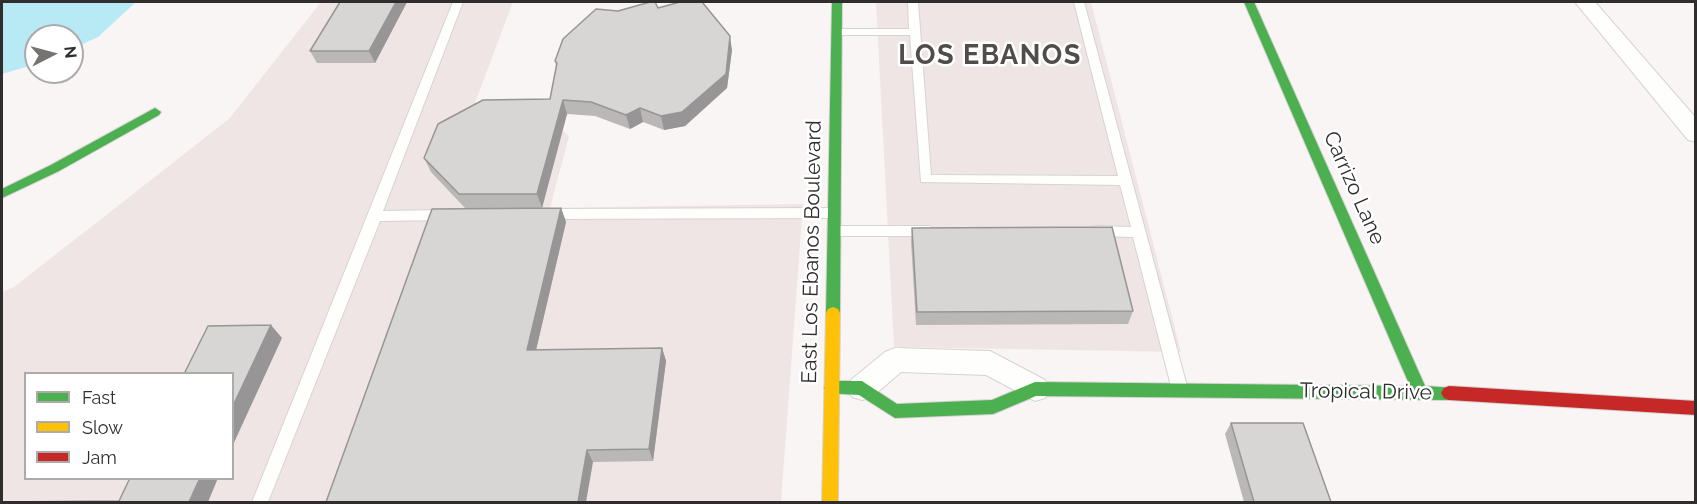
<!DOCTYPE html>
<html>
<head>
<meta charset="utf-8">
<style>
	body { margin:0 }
	#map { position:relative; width:1697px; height:504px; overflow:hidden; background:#f9f5f4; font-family:Raleway,sans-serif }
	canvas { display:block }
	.frame { position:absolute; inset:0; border:3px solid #2f2d2d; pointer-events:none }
	.legend { position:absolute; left:24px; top:372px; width:210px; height:108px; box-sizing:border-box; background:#fff; border:2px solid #acabab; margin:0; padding:8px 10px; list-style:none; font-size:18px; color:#2f2d2d }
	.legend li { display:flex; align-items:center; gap:12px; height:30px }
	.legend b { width:30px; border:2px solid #acabab }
	.north { position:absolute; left:24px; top:24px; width:60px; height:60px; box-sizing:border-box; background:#fff; border:2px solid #acabab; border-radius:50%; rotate:84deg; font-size:16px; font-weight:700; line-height:24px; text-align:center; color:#2f2d2d }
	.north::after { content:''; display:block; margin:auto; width:21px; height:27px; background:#767373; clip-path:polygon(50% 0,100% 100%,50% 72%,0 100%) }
</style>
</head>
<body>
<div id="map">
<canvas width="1697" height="504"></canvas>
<div class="frame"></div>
<ul class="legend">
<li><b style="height:8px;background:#4caf50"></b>Fast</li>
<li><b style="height:8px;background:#ffc107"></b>Slow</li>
<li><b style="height:8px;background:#c62828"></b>Jam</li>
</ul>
<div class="north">N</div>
</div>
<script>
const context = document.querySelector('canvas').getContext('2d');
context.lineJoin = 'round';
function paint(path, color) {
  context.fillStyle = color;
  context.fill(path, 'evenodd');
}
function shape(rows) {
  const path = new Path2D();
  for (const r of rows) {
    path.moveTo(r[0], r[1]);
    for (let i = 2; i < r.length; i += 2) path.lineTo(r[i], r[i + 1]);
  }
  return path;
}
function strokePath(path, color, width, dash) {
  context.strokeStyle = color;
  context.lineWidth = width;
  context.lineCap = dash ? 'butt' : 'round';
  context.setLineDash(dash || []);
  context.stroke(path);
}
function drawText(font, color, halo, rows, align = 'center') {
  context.font = font + ' Raleway,sans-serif';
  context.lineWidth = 5;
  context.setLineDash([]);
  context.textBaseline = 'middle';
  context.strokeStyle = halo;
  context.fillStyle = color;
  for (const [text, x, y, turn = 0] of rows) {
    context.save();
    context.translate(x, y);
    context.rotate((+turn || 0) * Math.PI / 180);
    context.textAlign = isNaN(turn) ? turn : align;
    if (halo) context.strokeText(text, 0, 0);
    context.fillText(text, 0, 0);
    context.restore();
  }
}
paint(shape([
	[321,2,513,2,475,103,528,102,569,136,550,208,803,204,781,502,2,502,2,292,14,287,229,119],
	[26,374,232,374,232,478,26,478],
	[876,2,1091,2,1181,352,894,347]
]), '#efe5e4');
paint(shape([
	[2,2,136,2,98,37,72,49,72,36,36,36,36,64,2,74]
]), '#b8eaf5');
const lane = shape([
	[453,2,463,2,383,211,448,210,455,215,448,220,380,221,268,502,252,502,453,2],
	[908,2,918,2,931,175,1118,176,1074,2,1084,2,1188,390,1185,395,1180,397,1175,395,1172,390,1133,237,1096,236,1089,231,1096,226,1131,227,1120,185,921,182,910,35,836,35,831,32,836,29,909,29,908,2],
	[834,208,841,213,834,218,545,219,538,214,545,209,834,208],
	[834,226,930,226,937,231,930,236,834,236,827,231,834,226]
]);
const street = shape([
	[1575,2,1595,2,1696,118,1696,142,1688,140,1575,2],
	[895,348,990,351,1045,380,1049,389,1045,398,1035,401,986,375,901,372,872,397,862,400,852,397,848,388,852,379,885,352,895,348]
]);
const fast = shape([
	[832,2,842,2,840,313,838,317,833,319,828,317,826,313,832,2],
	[1244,2,1254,2,1425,386,1454,388,1457,393,1454,398,1449,400,1036,396,993,414,895,418,859,395,827,393,824,388,827,383,832,381,862,381,897,404,992,400,1035,382,1410,386,1244,2],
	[155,108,161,112,159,115,59,171,2,198,2,189,51,165,155,108]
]);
const slow = shape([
	[833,307,838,309,840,313,838,502,822,502,826,313,828,309,833,307]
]);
const jam = shape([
	[1449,386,1696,401,1696,415,1449,400,1444,398,1441,393,1444,388,1449,386]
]);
strokePath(lane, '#d6d3d3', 2);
strokePath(street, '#d6d3d3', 2);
strokePath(fast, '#d6d3d3', 2);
strokePath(slow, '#d6d3d3', 2);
strokePath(jam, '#d6d3d3', 2);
paint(lane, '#fefefd');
paint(street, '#fefefd');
paint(fast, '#4caf50');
paint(slow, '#ffc107');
paint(jam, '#c62828');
paint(shape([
	[340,2,407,2,375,63,317,63,310,51],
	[658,8,732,50,727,88,685,126,664,130,643,122,630,129,595,116,567,114,542,208,465,208,431,172,424,158,550,99,556,66,555,61,618,11],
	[561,208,566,222,536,350,662,348,666,361,653,461,593,462,326,502],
	[912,228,1133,311,1128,324,916,325,911,242],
	[1231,423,1331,502,1244,502,1225,434]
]), '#bab7b7');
paint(shape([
	[396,2,407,2,375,63,369,51],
	[730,36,732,50,727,88,685,126,664,130,661,116],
	[563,100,567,114,542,208,537,194],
	[640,108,643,122,630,129,626,115],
	[561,208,566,222,533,363,527,350],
	[271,325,282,338,232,447,232,408],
	[662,348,666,361,653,461,649,449],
	[587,450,593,462,586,502,578,502],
	[200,478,218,478,208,502,189,502]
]), '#979595');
const building = shape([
	[340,2,396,2,369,51,310,51,340,2],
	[650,2,655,2,658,8,680,2,702,2,730,36,726,74,682,112,661,116,640,108,626,115,591,102,563,100,537,194,459,194,424,158,438,124,483,100,550,99,557,63,555,61,563,39,596,9,618,11,650,2],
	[561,208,527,350,662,348,649,449,587,450,578,502,326,502,432,209,561,208],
	[1112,227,1133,311,917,312,912,228,1112,227],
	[271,325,232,408,232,374,184,374,208,326,271,325],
	[1231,423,1303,423,1331,502,1254,502,1231,423],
	[130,478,200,478,189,502,2,502,119,501,130,478]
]);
paint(building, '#d8d5d5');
strokePath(building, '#979595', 1.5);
drawText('21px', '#2f2d2d', '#fff', [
	["Carrizo Lane",1354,188,66],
	["East Los Ebanos Boulevard",812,252,-89],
	["Tropical Drive",1366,392,1]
]);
context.letterSpacing = '1.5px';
drawText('bold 27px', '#504c4b', '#fff', [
	["LOS EBANOS",990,56]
]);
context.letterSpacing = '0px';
</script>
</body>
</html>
